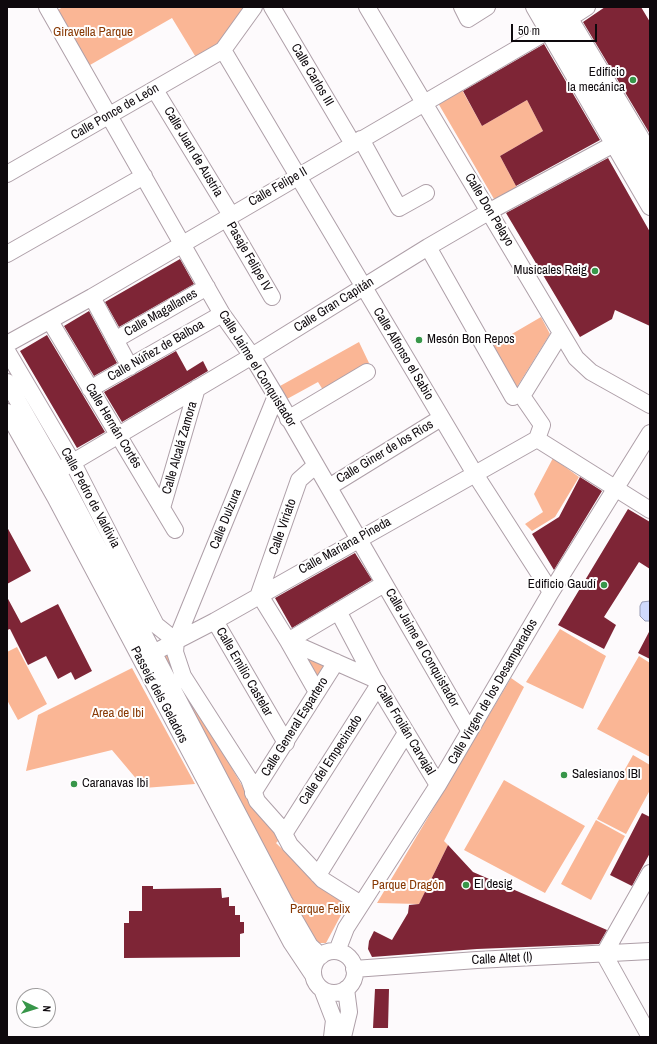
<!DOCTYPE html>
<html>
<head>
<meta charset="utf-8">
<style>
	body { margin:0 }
	#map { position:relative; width:657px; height:1044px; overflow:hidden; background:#fdfafc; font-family:"Archivo Narrow",sans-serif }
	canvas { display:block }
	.frame { position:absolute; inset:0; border:8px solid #0e090d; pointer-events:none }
	.north { position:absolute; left:16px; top:988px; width:40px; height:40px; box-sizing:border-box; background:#fff; border:1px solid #9f9d9e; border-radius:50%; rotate:94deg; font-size:11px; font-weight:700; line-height:16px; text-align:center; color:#0e090d }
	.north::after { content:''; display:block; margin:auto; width:14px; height:18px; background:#379649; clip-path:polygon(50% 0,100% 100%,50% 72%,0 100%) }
	.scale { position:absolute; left:511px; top:24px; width:86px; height:18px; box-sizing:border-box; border:2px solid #0e090d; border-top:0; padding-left:5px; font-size:12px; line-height:14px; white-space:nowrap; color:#0e090d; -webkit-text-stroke:3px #fff; paint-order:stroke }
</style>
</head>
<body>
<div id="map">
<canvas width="657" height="1044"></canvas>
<div class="frame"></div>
<div class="north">N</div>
<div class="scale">50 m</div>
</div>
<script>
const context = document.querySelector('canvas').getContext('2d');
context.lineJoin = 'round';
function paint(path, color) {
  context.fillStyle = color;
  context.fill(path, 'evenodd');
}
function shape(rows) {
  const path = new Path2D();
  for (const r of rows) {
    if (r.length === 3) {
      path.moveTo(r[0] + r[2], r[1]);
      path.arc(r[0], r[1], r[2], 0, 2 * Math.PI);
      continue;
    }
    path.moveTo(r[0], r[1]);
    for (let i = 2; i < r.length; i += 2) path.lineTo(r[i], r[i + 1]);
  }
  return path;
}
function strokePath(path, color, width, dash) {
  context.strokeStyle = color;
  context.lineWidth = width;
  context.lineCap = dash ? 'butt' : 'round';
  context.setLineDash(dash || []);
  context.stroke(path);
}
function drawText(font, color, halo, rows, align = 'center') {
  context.font = font + ' "Archivo Narrow",sans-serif';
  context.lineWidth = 4;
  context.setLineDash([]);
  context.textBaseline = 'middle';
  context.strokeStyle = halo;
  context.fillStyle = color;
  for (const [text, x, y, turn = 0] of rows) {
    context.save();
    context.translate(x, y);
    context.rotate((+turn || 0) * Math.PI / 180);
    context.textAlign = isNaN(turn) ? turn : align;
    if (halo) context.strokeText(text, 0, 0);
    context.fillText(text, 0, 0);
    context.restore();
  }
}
paint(shape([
	[63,7,254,7,200,64,172,18,83,69,51,14],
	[462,90,482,126,527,100,543,131,500,156,517,188,494,199,438,103],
	[541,317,550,334,517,387,493,345],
	[359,342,369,363,323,390,318,382,287,399,280,386],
	[553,458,579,477,555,517,532,531,525,524,543,512,534,494],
	[560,629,606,656,583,709,526,682],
	[17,647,47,704,18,720,7,700,7,652],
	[165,652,252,803,278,831,279,840,276,843,315,881,348,902,326,943,318,943,314,941,160,654],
	[298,653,326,663,315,681],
	[639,656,650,663,650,757,597,729],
	[132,668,195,784,144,788,112,750,26,771,38,715],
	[511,678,524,687,444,841,448,845,419,904,377,903],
	[633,755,650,765,650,790,626,834,597,819],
	[504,780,585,826,545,893,464,850],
	[596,820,625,836,591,900,561,884]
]), '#fab695');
const water = shape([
	[650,601,650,621,645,621,640,616,640,606,642,602,650,601]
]);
paint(water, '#d0dafc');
strokePath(water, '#969bb4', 1);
paint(shape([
	[605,7,641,7,650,22,650,134,583,22],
	[544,44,600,140,516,186,500,156,543,131,527,100,482,126,463,91],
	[608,158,650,232,650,326,615,310,612,319,580,337,506,213],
	[180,259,194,284,119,327,105,302],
	[89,311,117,363,94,376,64,326],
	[47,335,105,432,77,448,20,351],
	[176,351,187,371,203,361,208,371,122,422,104,392],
	[580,477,602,491,554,570,532,534,559,517],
	[628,509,650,522,650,569,639,562,604,617,616,625,604,649,558,625],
	[7,527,31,571,7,584],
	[355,553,372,580,292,628,275,598],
	[7,597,21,623,58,604,92,671,75,680,71,672,58,679,46,656,28,665,10,629,7,630],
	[650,630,650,659,638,653],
	[642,813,650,817,650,853,632,886,610,875],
	[448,845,473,872,607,930,599,944,477,949,372,957,368,949,369,941,374,931,392,940,408,913,409,905,419,904],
	[142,886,153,886,153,889,221,888,222,898,229,897,229,906,235,906,235,915,240,915,240,922,244,922,244,933,240,934,240,957,124,958,124,923,129,923,129,911,142,911],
	[375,989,389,989,388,1028,373,1028]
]), '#7e2536');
const minor = shape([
	[47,7,222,314,252,356,276,396,469,730],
	[272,7,353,144],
	[367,7,576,358,591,372,650,405],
	[462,7,468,19,487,7],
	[534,7,650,207],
	[563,7,650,153],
	[223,50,475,474,551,592],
	[155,90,231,215],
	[361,139,399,208,426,193],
	[7,174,223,50,254,7],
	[226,218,272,297],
	[428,247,513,397],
	[7,254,144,176],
	[92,297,130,367],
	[50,321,175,530],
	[115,340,207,287],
	[7,344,92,297,570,18,587,7],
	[7,351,73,463,156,625,176,641],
	[7,382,58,471,284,901,310,946,321,956],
	[90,389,222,314],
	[276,396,176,641,175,652,183,676,249,779,257,801,281,828,290,845,323,880,361,904],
	[7,412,55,497,291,942,313,975],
	[288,419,367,372],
	[537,439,650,510],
	[537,439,542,425,522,396,561,333],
	[316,465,299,480,259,594,288,641,374,679,438,785],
	[58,471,252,356,428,247,490,211,625,138],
	[329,487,441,418],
	[162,508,197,388],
	[338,611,374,679],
	[215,621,286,743],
	[153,653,215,621,537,439],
	[317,692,288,641,384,584],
	[253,793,336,662],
	[284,834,378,686],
	[650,873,604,954,650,1037],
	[318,875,406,733],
	[337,951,346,928,438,785,551,592,650,433],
	[334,972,21],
	[354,969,477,960,650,951],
	[322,989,334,1020,332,1037],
	[343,1037,349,1012,346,989]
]);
const major = shape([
	[549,7,650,179]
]);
strokePath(minor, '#ae9fa8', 18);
strokePath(major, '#ae9fa8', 22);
strokePath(minor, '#fff', 16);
strokePath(major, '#fff', 20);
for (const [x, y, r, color] of [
	[633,80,4,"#379649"],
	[595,271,4,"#379649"],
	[419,340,4,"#379649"],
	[604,585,4,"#379649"],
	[564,775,4,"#379649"],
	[74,784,4,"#379649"],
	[466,885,4,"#379649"]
]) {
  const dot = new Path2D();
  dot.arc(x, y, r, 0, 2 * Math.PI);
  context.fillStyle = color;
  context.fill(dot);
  strokePath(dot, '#fff', 1.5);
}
drawText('13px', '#883904', '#fff', [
	["Giravella Parque",93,33],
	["Area de Ibi",118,714],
	["Parque Dragón",408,886],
	["Parque Felix",320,910]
]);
drawText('13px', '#0e090d', '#fff', [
	["Edificio",625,73,"right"],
	["la mecánica",625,88,"right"],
	["Musicales Reig",587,271,"right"],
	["Mesón Bon Repos",427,340],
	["Edificio Gaudí",596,585,"right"],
	["Salesianos IBI",572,775],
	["Caranavas Ibi",82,784],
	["El desig",474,885]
], 'left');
drawText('13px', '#0e090d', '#fff', [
	["Calle Carlos III",312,75,59],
	["Calle Ponce de León",115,112,-30],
	["Calle Juan de Austria",193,152,59],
	["Calle Felipe II",278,187,-30],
	["Calle Don Pelayo",489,210,59],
	["Pasaje Felipe IV",249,257,60],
	["Calle Gran Capitán",334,305,-32],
	["Calle Magallanes",161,313,-30],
	["Calle Núñez de Balboa",156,351,-30],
	["Calle Alfonso el Sabio",403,354,59],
	["Calle Jaime el Conquistador",257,369,58],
	["Calle Hernán Cortés",113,426,59],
	["Calle Alcalá Zamora",180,448,-74],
	["Calle Giner de los Ríos",385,452,-31],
	["Calle Pedro de Valdivia",90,498,62],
	["Calle Dulzura",226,519,-68],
	["Calle Viriato",283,527,-71],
	["Calle Mariana Pineda",345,546,-29],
	["Calle Jaime el Conquistador",422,648,60],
	["Calle Emilio Castelar",244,672,60],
	["Calle Virgen de los Desamparados",493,692,-60],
	["Passeig dels Geladors",159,695,62],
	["Calle General Espartero",295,727,-58],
	["Calle Froilán Carvajal",405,730,59],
	["Calle del Empecinado",331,760,-57],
	["Calle Altet (l)",502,959,-3]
]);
</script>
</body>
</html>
